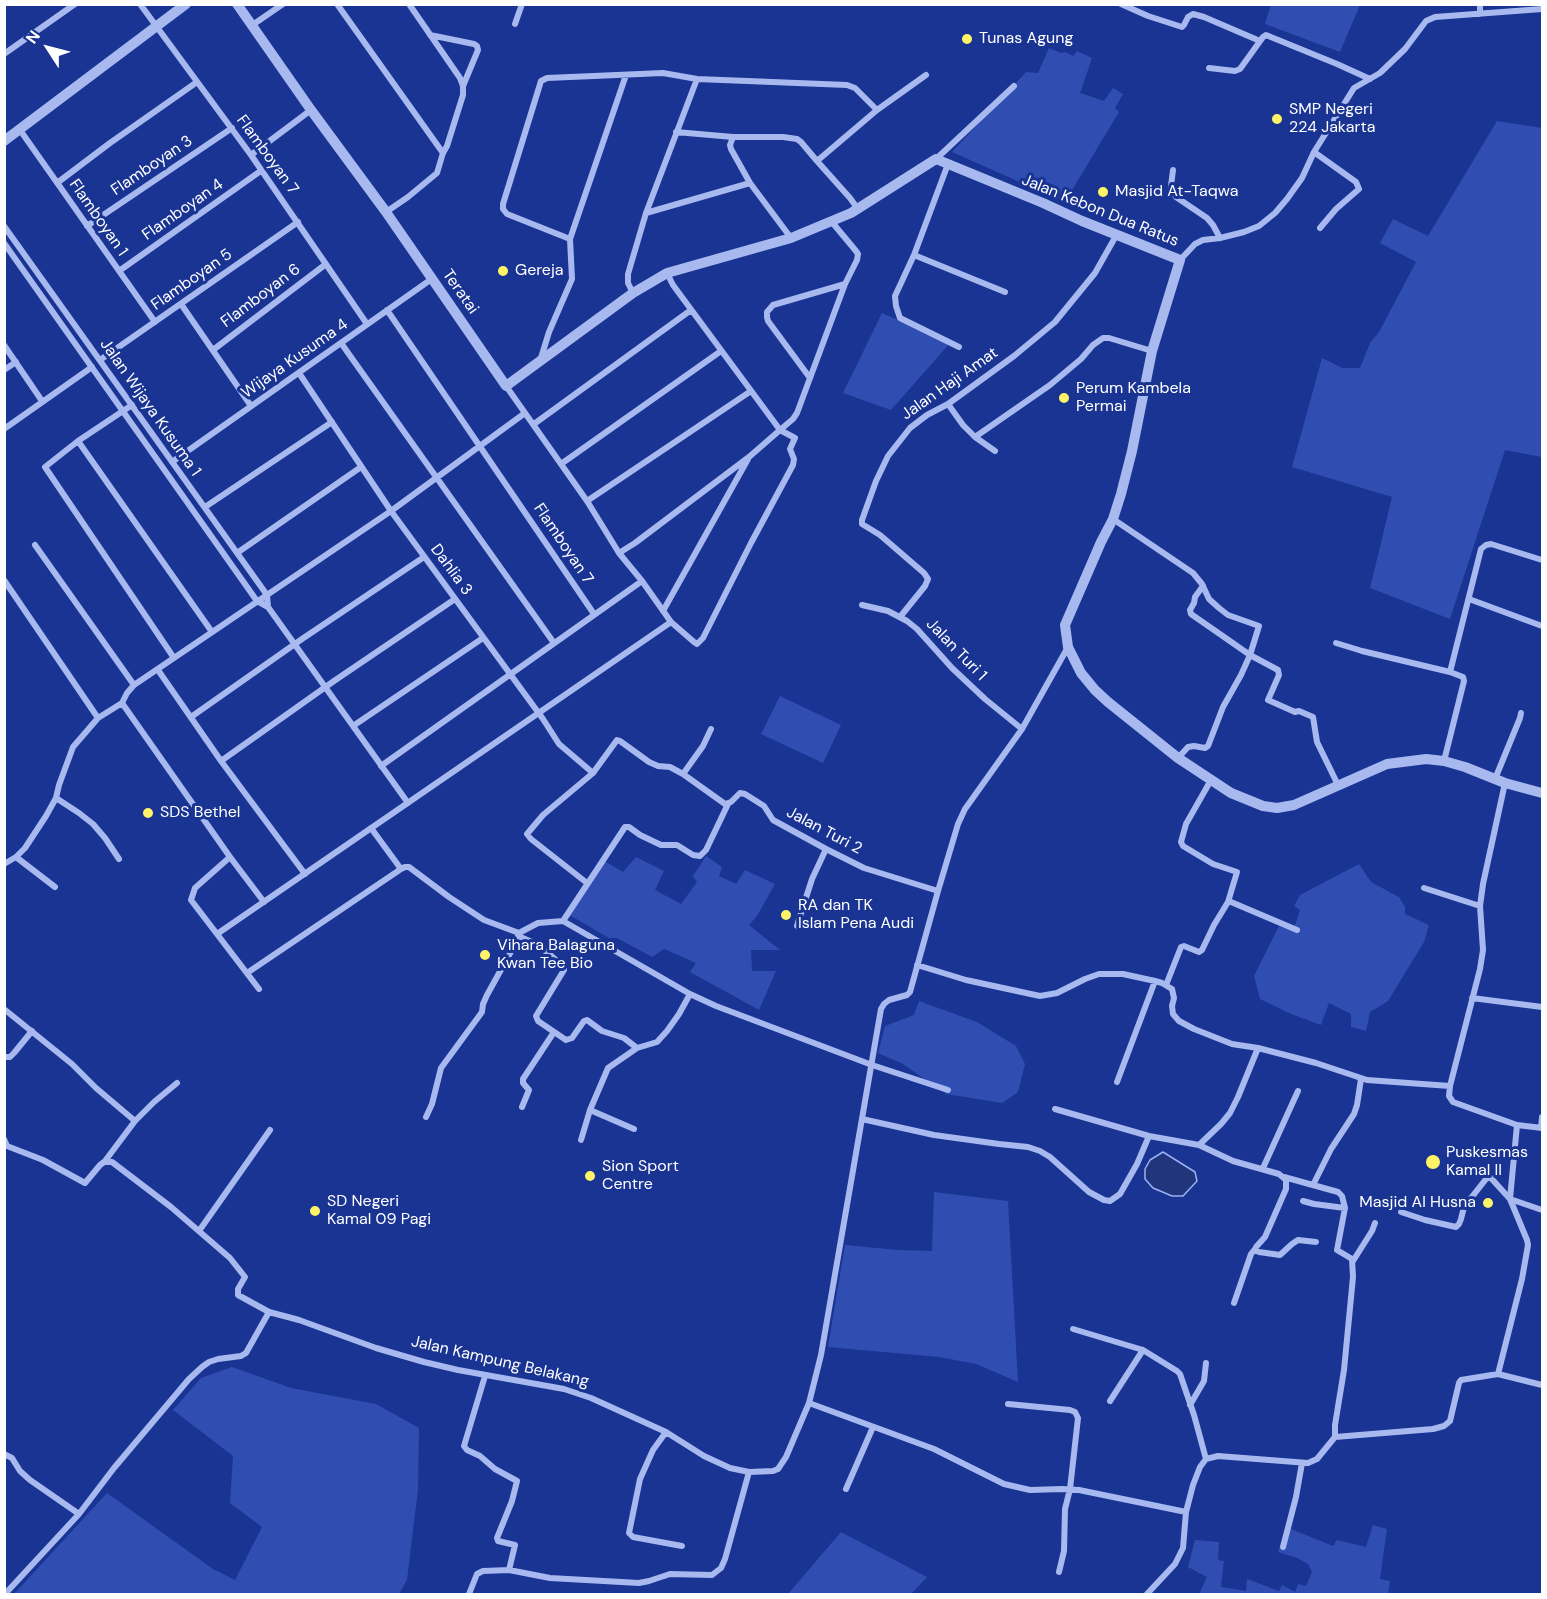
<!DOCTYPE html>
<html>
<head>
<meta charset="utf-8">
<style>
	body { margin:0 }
	#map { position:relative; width:1547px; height:1599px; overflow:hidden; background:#193492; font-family:"DM Sans",sans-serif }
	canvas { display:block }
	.frame { position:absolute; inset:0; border:6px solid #fff; pointer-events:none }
	.north { position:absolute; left:18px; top:18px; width:60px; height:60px; -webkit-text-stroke:4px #193492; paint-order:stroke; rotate:306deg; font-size:16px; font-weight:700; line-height:24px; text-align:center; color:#fff }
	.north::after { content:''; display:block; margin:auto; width:21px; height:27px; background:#fff; clip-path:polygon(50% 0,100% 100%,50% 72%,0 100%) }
</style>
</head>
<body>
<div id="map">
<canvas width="1547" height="1599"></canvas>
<div class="frame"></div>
<div class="north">N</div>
</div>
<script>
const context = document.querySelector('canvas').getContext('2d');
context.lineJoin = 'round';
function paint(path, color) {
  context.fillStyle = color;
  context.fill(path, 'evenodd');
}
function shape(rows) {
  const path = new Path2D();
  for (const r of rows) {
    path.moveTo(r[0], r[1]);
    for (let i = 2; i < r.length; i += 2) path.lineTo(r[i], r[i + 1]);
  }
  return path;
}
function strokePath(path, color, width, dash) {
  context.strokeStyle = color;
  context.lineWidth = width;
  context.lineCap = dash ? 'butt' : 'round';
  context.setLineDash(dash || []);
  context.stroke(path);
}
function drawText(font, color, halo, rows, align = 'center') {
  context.font = font + ' "DM Sans",sans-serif';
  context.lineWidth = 6;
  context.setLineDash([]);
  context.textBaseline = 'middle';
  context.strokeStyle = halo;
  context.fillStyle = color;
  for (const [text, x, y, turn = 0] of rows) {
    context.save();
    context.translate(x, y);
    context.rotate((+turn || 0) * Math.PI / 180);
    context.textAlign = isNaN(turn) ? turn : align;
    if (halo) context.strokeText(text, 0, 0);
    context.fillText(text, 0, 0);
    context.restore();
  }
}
paint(shape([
	[1271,4,1360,4,1360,5,1340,52,1265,24],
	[1049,48,1061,53,1065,52,1073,56,1077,51,1092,58,1080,93,1104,101,1113,88,1123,94,1115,108,1119,112,1065,202,952,152,1026,72,1038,73],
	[1497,121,1542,128,1542,457,1505,450,1450,619,1370,588,1392,497,1292,467,1322,358,1342,368,1360,368,1370,343,1379,332,1416,262,1380,243,1393,219,1428,236],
	[882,313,950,343,891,410,843,393],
	[780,696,841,725,823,763,761,734],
	[706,856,722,867,719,876,736,884,745,870,775,884,757,916,749,925,780,950,751,950,752,971,776,971,759,1010,690,972,696,963,664,949,652,957,617,938,609,938,566,913,601,859,623,872,636,857,664,871,655,890,681,904,697,882,693,876],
	[1359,864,1371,882,1399,897,1405,907,1405,914,1429,925,1424,942,1388,1001,1370,1012,1366,1031,1351,1027,1351,1014,1329,1003,1321,1025,1291,1014,1260,999,1254,976,1279,926,1293,931,1300,910,1294,906,1300,895],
	[919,1001,977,1022,1016,1046,1025,1064,1018,1092,1002,1103,946,1094,903,1064,878,1053,885,1026,914,1015],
	[934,1192,1008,1201,1018,1382,976,1364,939,1357,828,1347,845,1245,898,1250,932,1251],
	[232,1367,291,1388,376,1404,419,1428,418,1489,407,1580,399,1594,14,1594,107,1493,213,1569,235,1580,262,1527,230,1503,233,1456,173,1410,201,1378],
	[1373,1525,1387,1529,1380,1579,1390,1581,1388,1594,1199,1594,1207,1577,1188,1567,1195,1540,1219,1542,1218,1560,1224,1561,1221,1587,1246,1591,1247,1579,1279,1591,1282,1585,1295,1592,1298,1584,1306,1586,1312,1572,1308,1564,1297,1558,1278,1552,1286,1527,1333,1546,1337,1540,1366,1547],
	[841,1532,927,1577,911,1594,788,1594]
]), '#304eb1');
const water = shape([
	[1163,1152,1195,1172,1197,1181,1183,1196,1172,1196,1153,1188,1145,1179,1145,1169,1150,1160,1163,1152]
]);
paint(water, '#20357c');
strokePath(water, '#9bb1f2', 1.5);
strokePath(shape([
	[140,4,251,155,367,324],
	[337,4,443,153],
	[409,4,460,78,463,86],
	[1121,4,1148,16,1182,27,1184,25,1188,17,1193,14,1204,17,1260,41],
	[1480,14,1480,4],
	[515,24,522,4],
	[251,26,283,4],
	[4,54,75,4],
	[1209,68,1235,71,1240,69,1263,37,1266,35,1337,64,1370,79],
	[626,75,570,239,507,214,503,209,503,204,541,81,547,78,663,73,697,79,847,85,855,88,877,110,817,161,801,142,797,139,783,137,733,137,730,145,731,149,750,183,646,213],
	[877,110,926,75],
	[20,130,155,322],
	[676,132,733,137],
	[1314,152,1356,182,1359,189,1336,209,1320,228],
	[251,155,311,110],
	[936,159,1014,86],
	[817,161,850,198,858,209],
	[948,164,914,255,895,296,896,306,900,318,959,347],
	[1173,170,1171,186,1176,197,1207,218,1213,225,1220,238],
	[57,183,110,143,197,82],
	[750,183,791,238],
	[386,212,408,197,437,173,443,153,447,146,463,95,463,86,478,50,477,46,474,44,430,35],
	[4,226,267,595,268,607],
	[87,226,232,128],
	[4,243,257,601,268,607,408,803],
	[914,255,1005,292],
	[1180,260,1195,244,1203,240,1220,238,1244,232,1259,226,1275,213,1287,199,1302,178,1314,152,1354,88,1380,73,1405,49,1426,21,1435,17,1542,9],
	[119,271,262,170],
	[633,293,628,283,628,274,646,213,697,79],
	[181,304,251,406],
	[387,310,594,614],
	[341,343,554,643],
	[4,345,42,401],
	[213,350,326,264],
	[541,358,549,332,572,279,570,239],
	[100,360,298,222],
	[4,370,16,362],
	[299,373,391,511,543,719,559,744,593,773],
	[810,378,768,321,767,317,767,312,773,305,845,284],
	[506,386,587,501,619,553,642,581,671,622,694,642,697,644,703,638,751,543,793,465,794,459,790,449,795,438,780,430,793,419,797,413,845,284,857,260,858,254,856,251,831,221],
	[948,404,963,425,975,437,995,451],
	[132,405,78,441,45,467,174,658],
	[534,424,691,310],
	[4,429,92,367],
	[975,437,1050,385,1081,359,1093,345,1103,338,1109,338,1152,351],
	[78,441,212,632],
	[172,462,433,278],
	[561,464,721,351],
	[587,501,751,391],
	[205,507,332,422],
	[1113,519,1193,573,1202,584,1209,599,1219,608,1228,615,1259,626,1250,655,1241,675,1223,707,1208,746,1205,748,1194,746,1188,747,1178,758],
	[35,545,134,685],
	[237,553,361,467],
	[619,553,635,543,749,457,780,430,673,285,667,273],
	[4,580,98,718],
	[1203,586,1195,597,1194,603,1190,610,1191,614,1250,655,1278,670,1279,675,1268,700,1295,712,1299,711,1313,717,1317,742,1338,785],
	[1469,599,1542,626],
	[862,605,888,611,907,621,917,629,952,668,985,699,1022,729],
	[663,611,748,459],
	[900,617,925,586,928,579,924,573,880,535,862,524,862,520,876,481,888,456,910,428,927,415,948,404,1014,356,1055,322,1095,273,1117,234],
	[1336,643,1362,651,1450,672,1463,677,1464,681,1444,761],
	[158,670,221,761,305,874],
	[1450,672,1481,549,1486,545,1491,544,1542,560],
	[122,703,230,857,195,888,191,900,259,989],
	[191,717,302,639,424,557],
	[353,726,483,638],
	[221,761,334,681,455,599],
	[381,766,642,581],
	[683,774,703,746,711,729],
	[1495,779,1520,718,1521,713],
	[1211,780,1186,824,1181,842,1183,846,1213,864,1237,872,1228,902],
	[1505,783,1483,884,1480,906,1483,950,1480,969,1450,1086,1449,1096,1453,1102,1517,1125,1510,1199,1527,1240,1528,1245,1522,1279,1498,1374,1542,1385],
	[56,798,79,813,93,824,105,838,119,859],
	[16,857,55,887],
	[230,857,264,902],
	[4,864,16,857,25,848,46,816,56,798,59,785,73,747,98,718,122,703,127,693,134,685,391,511,525,413],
	[401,869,405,867,409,867,449,897,484,920,519,933,538,923,563,921,690,994,716,1006,872,1065,948,1090],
	[587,883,531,839,527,834,543,815,593,773,617,740,620,741,649,762,658,766,670,767,683,774,725,804,731,802,740,793,745,794,764,806,773,820,826,849,864,868,938,891],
	[1424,888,1480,906],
	[563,921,625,827,629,827,640,835,661,845,677,845,693,855,700,856,706,850,728,804],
	[797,926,812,879,826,849],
	[217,934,671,622],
	[518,936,532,942,548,953,564,967,564,970,536,1016,538,1021,566,1040,572,1038,584,1021,587,1020,602,1031,624,1038,637,1048],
	[917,965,966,980,1040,996,1057,993,1085,979,1099,974,1123,974,1155,981,1162,983,1172,989,1174,998,1172,1006,1173,1014,1179,1021,1194,1029,1232,1044,1258,1048,1316,1063,1367,1080,1450,1086],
	[247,973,401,869,371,828],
	[1166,985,1181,947,1184,946,1199,952,1202,950,1214,925,1228,902,1231,902,1297,930],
	[1472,998,1542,1007],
	[4,1009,72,1064,96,1088,135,1121],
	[4,1057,10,1057,14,1053,32,1031],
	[1117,1082,1155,981],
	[522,1107,529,1090,523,1083,523,1079,554,1032],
	[1055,1109,1149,1136,1199,1145,1233,1161,1279,1174,1286,1180,1286,1189,1265,1237,1256,1247,1256,1250,1259,1252,1280,1255,1292,1244,1298,1240,1316,1242],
	[590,1110,634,1129],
	[426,1117,432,1104,441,1068,482,1012,483,1004,487,995,513,948,519,934],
	[862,1119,934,1135,999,1144,1028,1147,1040,1151,1050,1157,1089,1192,1104,1200,1110,1201,1120,1194,1137,1164,1149,1136],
	[1517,1125,1542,1128],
	[1541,1128,1542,1117],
	[4,1139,7,1146,43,1160,85,1183,100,1165,104,1162,112,1162,171,1207,230,1258,245,1277,238,1289,238,1295,269,1312],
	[581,1140,590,1110,608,1068,637,1048,657,1042,667,1031,679,1014,690,994],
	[1199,1145,1221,1124,1230,1113,1238,1097,1258,1048],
	[105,1161,135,1121,154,1102,177,1083],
	[1263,1168,1298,1091],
	[1284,1177,1338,1192,1342,1196,1345,1208,1337,1250,1352,1259,1353,1277,1344,1370,1335,1425,1335,1437],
	[1313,1185,1331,1149,1354,1114,1357,1105,1361,1079],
	[1303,1201,1314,1204,1345,1208],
	[1401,1212,1425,1220,1456,1227,1459,1224,1461,1219,1464,1207,1486,1179,1490,1177,1510,1199,1542,1210],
	[199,1231,270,1130],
	[1353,1261,1372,1231,1375,1223],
	[1234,1303,1251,1254,1255,1249],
	[1073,1329,1143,1350,1177,1371,1180,1374,1194,1415,1206,1459],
	[485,1376,464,1446,467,1450,480,1456,495,1469,517,1481,512,1501,497,1538,498,1541,515,1545,509,1570],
	[1110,1401,1143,1350],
	[809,1403,934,1449,1004,1484,1030,1490,1062,1489,1079,1490,1186,1512],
	[1008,1404,1070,1410,1075,1412,1078,1418,1070,1489,1065,1509,1064,1551,1059,1572],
	[1190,1405,1204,1381,1206,1363],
	[666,1432,653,1450,640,1479,629,1533,633,1537,682,1546],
	[4,1454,12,1458,20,1471,30,1480,79,1514],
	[846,1489,873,1427],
	[1283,1547,1296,1497,1302,1463],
	[5,1594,79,1514,114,1468,189,1379,202,1367,209,1362,218,1359,241,1356,246,1353,269,1312,299,1320,376,1348,424,1362,458,1370,564,1389,591,1398,666,1432,704,1456,730,1468,749,1472,773,1471,778,1469,786,1457,809,1403,821,1355,881,1009,884,1004,889,1000,907,995,910,992,938,891,958,824,965,809,1022,729,1068,647],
	[469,1594,477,1574,483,1571,509,1570,550,1578,639,1583,649,1581,670,1574,712,1575,721,1568,725,1559,749,1472],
	[1147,1594,1175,1564,1183,1548,1186,1512,1193,1485,1200,1467,1206,1459,1218,1456,1308,1463,1317,1459,1335,1437,1433,1429,1444,1426,1450,1421,1459,1383,1461,1380,1498,1374]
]), '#a8b9ef', 6);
strokePath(shape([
	[237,4,311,110,386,212,506,386,633,293,667,273,791,238,851,213,936,159,1043,203,1082,221,1180,260,1152,351,1132,451,1121,494,1113,519,1101,542,1065,625,1068,647,1081,673,1095,690,1108,702,1178,758,1231,793,1263,806,1277,808,1294,805,1387,764,1426,759,1444,761,1465,767,1505,783,1542,793],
	[4,141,186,4]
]), '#a8b9ef', 10);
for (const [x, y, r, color] of [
	[967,39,6,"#fff467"],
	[1277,119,6,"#fff467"],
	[1103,192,6,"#fff467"],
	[503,271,6,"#fff467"],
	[1064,398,6,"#fff467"],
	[148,813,6,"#fff467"],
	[786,915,6,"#fff467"],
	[485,955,6,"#fff467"],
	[1433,1162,8,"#fff467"],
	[590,1176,6,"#fff467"],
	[1488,1203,6,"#fff467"],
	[315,1211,6,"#fff467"]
]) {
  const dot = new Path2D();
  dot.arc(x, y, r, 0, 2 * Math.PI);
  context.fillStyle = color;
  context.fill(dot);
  strokePath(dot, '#193492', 2);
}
drawText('16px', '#fff', '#193492', [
	["Tunas Agung",979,39],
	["SMP Negeri",1289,110],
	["224 Jakarta",1289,128],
	["Masjid At-Taqwa",1115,192],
	["Gereja",515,271],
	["Perum Kambela",1076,389],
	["Permai",1076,407],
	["SDS Bethel",160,813],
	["RA dan TK",798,906],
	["Islam Pena Audi",798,924],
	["Vihara Balaguna",497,946],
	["Kwan Tee Bio",497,964],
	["Puskesmas",1446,1153],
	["Kamal II",1446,1171],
	["Sion Sport",602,1167],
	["Centre",602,1185],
	["SD Negeri",327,1202],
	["Kamal 09 Pagi",327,1220],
	["Masjid Al Husna",1476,1203,"right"]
], 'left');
drawText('16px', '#fff', '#193492', [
	["Flamboyan 7",267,155,54],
	["Flamboyan 3",152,166,-34],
	["Flamboyan 4",183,210,-35],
	["Jalan Kebon Dua Ratus",1100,211,22],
	["Flamboyan 1",98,218,55],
	["Flamboyan 5",192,280,-35],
	["Teratai",460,292,55],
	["Flamboyan 6",261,296,-37],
	["Wijaya Kusuma 4",295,359,-35],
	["Jalan Haji Amat",950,384,-35],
	["Jalan Wijaya Kusuma 1",150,408,55],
	["Flamboyan 7",563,544,56],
	["Dahlia 3",451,570,54],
	["Jalan Turi 1",956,650,46],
	["Jalan Turi 2",824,831,28],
	["Jalan Kampung Belakang",500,1362,13]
]);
</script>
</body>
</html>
